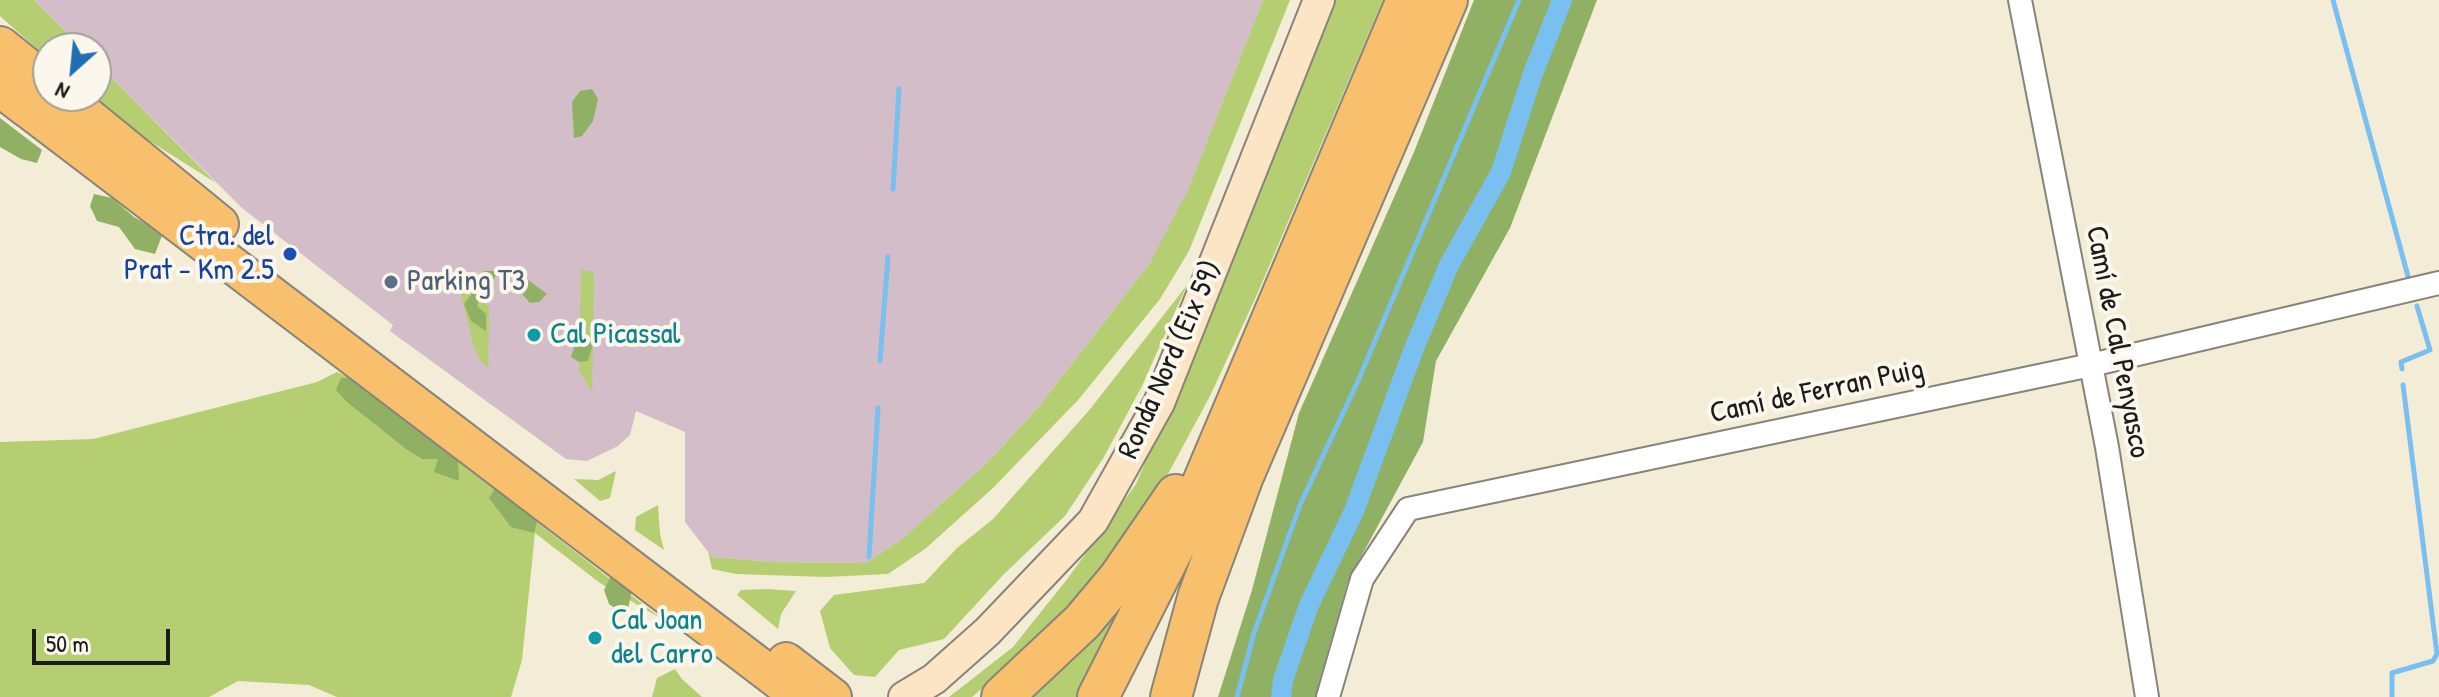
<!DOCTYPE html>
<html>
<head>
<meta charset="utf-8">
<style>
	body { margin:0 }
	#map { position:relative; width:2439px; height:697px; overflow:hidden; background:#f3edd7; font-family:"Patrick Hand",sans-serif }
	canvas { display:block }
	.north { position:absolute; left:32px; top:32px; width:80px; height:80px; box-sizing:border-box; background:#fbf7ec; border:2px solid #a29f99; border-radius:50%; rotate:207deg; font-size:22px; font-weight:700; line-height:32px; text-align:center; color:#1c1c1c }
	.north::after { content:''; display:block; margin:auto; width:28px; height:36px; background:#1f6fb2; clip-path:polygon(50% 0,100% 100%,50% 72%,0 100%) }
	.scale { position:absolute; left:32px; top:629px; width:138px; height:36px; box-sizing:border-box; border:4px solid #1c1c1c; border-top:0; padding-left:10px; font-size:24px; line-height:28px; white-space:nowrap; color:#1c1c1c; -webkit-text-stroke:6px #fbf7ec; paint-order:stroke }
</style>
</head>
<body>
<div id="map">
<canvas width="2439" height="697"></canvas>
<div class="north">N</div>
<div class="scale">50 m</div>
</div>
<script>
const context = document.querySelector('canvas').getContext('2d');
context.lineJoin = 'round';
function paint(path, color) {
  context.fillStyle = color;
  context.fill(path, 'evenodd');
}
function shape(rows) {
  const path = new Path2D();
  for (const r of rows) {
    path.moveTo(r[0], r[1]);
    for (let i = 2; i < r.length; i += 2) path.lineTo(r[i], r[i + 1]);
  }
  return path;
}
function strokePath(path, color, width, dash) {
  context.strokeStyle = color;
  context.lineWidth = width;
  context.lineCap = dash ? 'butt' : 'round';
  context.setLineDash(dash || []);
  context.stroke(path);
}
function drawText(font, color, halo, rows, align = 'center') {
  context.font = font + ' "Patrick Hand",sans-serif';
  context.lineWidth = 8;
  context.setLineDash([]);
  context.textBaseline = 'middle';
  context.strokeStyle = halo;
  context.fillStyle = color;
  for (const [text, x, y, turn = 0] of rows) {
    context.save();
    context.translate(x, y);
    context.rotate((+turn || 0) * Math.PI / 180);
    context.textAlign = isNaN(turn) ? turn : align;
    if (halo) context.strokeText(text, 0, 0);
    context.fillText(text, 0, 0);
    context.restore();
  }
}
paint(shape([
	[34,0,1263,0,1180,211,1150,263,1040,405,990,460,902,539,866,563,771,562,712,557,685,522,685,432,636,411,630,435,618,446,587,461,566,459,390,331,393,325,242,208,96,62,96,48,82,48]
]), '#d2bdc8');
paint(shape([
	[0,0,34,0,82,48,48,48,48,59,0,16],
	[1263,0,1290,0,1189,251,1160,299,1079,399,993,488,925,549,888,574,826,577,736,574,712,569,708,551,712,557,771,562,866,563,902,539,990,460,1040,405,1150,263,1188,190],
	[1334,0,1383,0,1255,299,1210,396,1168,474,1139,521,1045,636,972,697,949,697,1013,647,1068,578,1136,484,1229,264],
	[96,62,216,183,140,135,90,96,96,96],
	[581,270,593,272,594,278,592,392,579,370],
	[1187,285,1142,386,1104,457,1065,516,1004,574,944,639,899,650,875,677,854,675,830,648,820,611,834,595,924,583,957,548,993,519,1091,408],
	[460,290,489,306,488,368,479,359,473,344],
	[337,372,352,379,662,619,600,583,535,533,522,660,511,697,337,697,309,685,238,681,209,697,0,697,0,442,93,439,317,382],
	[616,471,610,498,600,501,574,479,598,480],
	[658,505,660,534,664,550,635,530,636,517],
	[1150,568,1079,697,1027,697],
	[767,589,796,591,781,614,778,629,737,595,741,590],
	[675,669,682,679,702,697,652,697,657,678]
]), '#b6ce72');
paint(shape([
	[1474,0,1597,0,1510,228,1436,361,1423,442,1348,581,1315,697,1218,697,1252,590,1299,413,1414,152],
	[592,89,598,99,593,121,582,136,574,138,572,102,580,91],
	[0,118,42,150,37,163,21,159,0,147],
	[94,194,112,198,134,217,163,233,155,254,135,249,119,227,97,221,90,206],
	[484,271,498,271,493,281,480,292,477,306,486,314,486,331,471,321,464,304,475,289,472,278],
	[524,277,547,294,539,302,530,303,523,295],
	[584,335,593,344,588,361,579,362,571,357,576,342],
	[341,378,360,378,445,447,458,461,459,481,434,472,438,459,422,459,406,449,347,402,336,390],
	[498,483,539,515,534,533,511,527,489,498],
	[612,574,633,585,628,609,617,610,609,604,604,590]
]), '#90b164');
strokePath(shape([
	[2333,0,2409,280],
	[893,189,899,89],
	[880,361,888,257],
	[2402,369,2401,362,2430,350,2417,306],
	[869,557,878,408],
	[1237,697,1254,633,1300,505,1358,381,1519,0],
	[2392,697,2392,673,2433,661,2437,654,2403,385]
]), '#79bff0', 5);
strokePath(shape([
	[1281,697,1283,680,1309,605,1354,511,1413,351,1449,265,1501,172,1532,76,1562,0]
]), '#79bff0', 20);
const minor = shape([
	[2020,0,2107,447,2147,697],
	[1328,697,1362,579,1408,509,2091,365,2439,283]
]);
const secondary = shape([
	[904,697,934,679,987,632,1093,521,1159,403,1319,0]
]);
const trunk = shape([
	[5,92,800,697],
	[63,96,220,224],
	[786,661,833,697]
]);
const motorway = shape([
	[0,47,48,86],
	[0,85,28,107],
	[1002,697,1082,622,1119,578,1176,495],
	[1098,697,1185,525,1407,0],
	[1171,697,1198,598,1243,476,1447,0]
]);
strokePath(minor, '#88847a', 26);
strokePath(secondary, '#88847a', 34);
strokePath(trunk, '#88847a', 40);
strokePath(motorway, '#88847a', 44);
strokePath(minor, '#fff', 22);
strokePath(secondary, '#fce5c4', 30);
strokePath(trunk, '#f8bf6c', 36);
strokePath(motorway, '#f8bf6c', 40);
for (const [x, y, r, color] of [
	[290,254,8,"#1a4fb4"],
	[391,282,8,"#5c6f8a"],
	[534,335,8,"#0f9aa8"],
	[595,638,8,"#0f9aa8"]
]) {
  const dot = new Path2D();
  dot.arc(x, y, r, 0, 2 * Math.PI);
  context.fillStyle = color;
  context.fill(dot);
  strokePath(dot, '#fbf7ec', 3);
}
drawText('30px', '#164399', '#fbf7ec', [
	["Ctra. del",274,237],
	["Prat - Km 2.5",274,271]
], 'right');
drawText('30px', '#4e5e75', '#fbf7ec', [
	["Parking T3",407,282]
], 'left');
drawText('30px', '#0d838f', '#fbf7ec', [
	["Cal Picassal",550,335],
	["Cal Joan",611,621],
	["del Carro",611,655]
], 'left');
drawText('30px', '#1c1c1c', '#fbf7ec', [
	["Camí de Cal Penyasco",2117,342,79],
	["Ronda Nord (Eix 59)",1171,360,-66],
	["Camí de Ferran Puig",1817,392,-12]
]);
</script>
</body>
</html>
